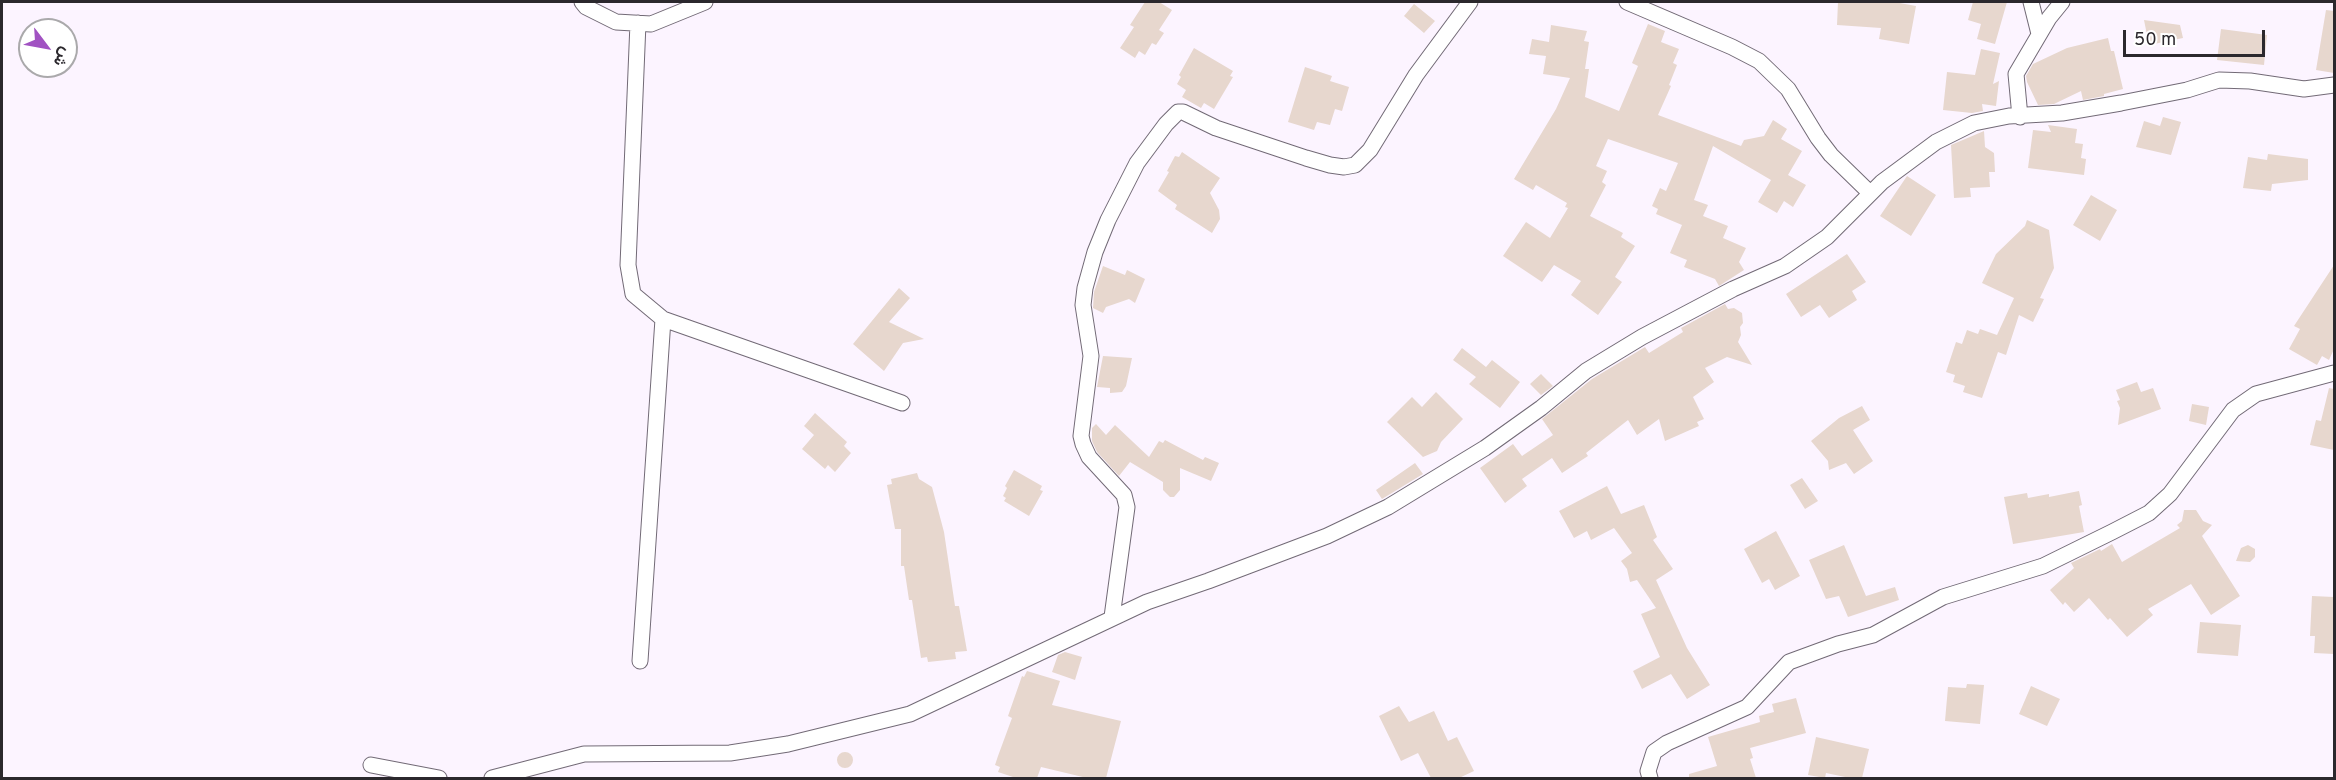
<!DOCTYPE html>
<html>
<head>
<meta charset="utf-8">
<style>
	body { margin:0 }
	#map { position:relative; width:2336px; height:780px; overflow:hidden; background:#fcf4ff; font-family:Overpass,Vazirmatn,sans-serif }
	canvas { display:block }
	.frame { position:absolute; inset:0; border:3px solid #2b282d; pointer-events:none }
	.north { position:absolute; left:18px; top:18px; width:60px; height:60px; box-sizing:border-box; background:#fff; border:2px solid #aaa9ab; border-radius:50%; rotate:122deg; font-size:16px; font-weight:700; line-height:24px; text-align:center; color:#2b282d }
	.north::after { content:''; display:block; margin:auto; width:21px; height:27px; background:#a152c2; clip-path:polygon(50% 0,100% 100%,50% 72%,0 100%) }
	.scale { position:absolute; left:2123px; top:30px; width:142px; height:27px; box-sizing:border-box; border:3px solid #2b282d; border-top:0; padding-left:8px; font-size:18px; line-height:21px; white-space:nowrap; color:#2b282d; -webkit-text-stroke:4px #fff; paint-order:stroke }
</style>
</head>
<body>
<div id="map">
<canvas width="2336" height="780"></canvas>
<div class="frame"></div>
<div class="north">ش</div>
<div class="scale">50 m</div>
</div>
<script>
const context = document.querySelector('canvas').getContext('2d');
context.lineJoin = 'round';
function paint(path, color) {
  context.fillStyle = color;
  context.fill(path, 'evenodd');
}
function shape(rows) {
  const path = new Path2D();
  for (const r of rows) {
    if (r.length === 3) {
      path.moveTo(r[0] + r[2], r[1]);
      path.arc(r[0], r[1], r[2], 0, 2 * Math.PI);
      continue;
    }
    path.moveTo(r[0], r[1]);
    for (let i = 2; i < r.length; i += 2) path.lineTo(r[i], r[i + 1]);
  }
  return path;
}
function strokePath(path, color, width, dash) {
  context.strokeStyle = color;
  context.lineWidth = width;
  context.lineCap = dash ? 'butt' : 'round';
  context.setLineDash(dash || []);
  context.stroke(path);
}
paint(shape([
	[1145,2,1159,2,1172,10,1159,30,1164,33,1156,45,1152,43,1145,55,1139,51,1135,58,1120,48,1134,27,1130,25],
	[1838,2,1894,2,1916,6,1909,44,1879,39,1881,28,1837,25],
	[1973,2,2007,2,1995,44,1977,39,1981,24,1968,20],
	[1414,4,1435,21,1424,33,1404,16],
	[2326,10,2334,11,2334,73,2316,70],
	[2144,20,2180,25,2183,38,2149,45],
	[1648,24,1665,31,1661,42,1679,49,1673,63,1677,65,1669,85,1671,86,1658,115,1741,146,1744,140,1764,136,1773,120,1787,129,1781,139,1802,151,1788,175,1806,185,1793,207,1784,201,1777,213,1758,202,1771,180,1713,146,1694,200,1708,205,1703,216,1728,226,1723,238,1746,248,1739,262,1744,270,1719,286,1715,279,1684,267,1687,260,1670,253,1682,225,1656,214,1658,209,1652,206,1660,188,1666,191,1678,163,1608,139,1596,166,1607,171,1602,182,1606,185,1590,216,1623,233,1621,237,1635,246,1615,277,1622,282,1598,315,1571,295,1581,281,1554,265,1542,282,1503,256,1526,222,1550,238,1568,208,1565,207,1567,203,1536,185,1533,190,1514,179,1556,109,1570,78,1543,74,1546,56,1529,54,1532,39,1549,42,1551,25,1587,31,1584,41,1589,42,1585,69,1589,69,1585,97,1619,111,1638,66,1632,63],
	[2221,29,2267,35,2264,65,2217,60],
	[2108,38,2111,51,2114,51,2123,89,2104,94,2104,96,2083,100,2081,91,2054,104,2038,105,2027,82,2026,76,2033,64,2067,48],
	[1194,48,1233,71,1230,76,1233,77,1214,109,1204,103,1201,108,1182,97,1186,90,1177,84,1181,77,1179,75],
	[1981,49,2000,53,1993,84,1999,81,1996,106,1982,104,1983,111,1972,113,1943,110,1947,72,1975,75],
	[1305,67,1332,76,1330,81,1349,87,1342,111,1335,109,1330,125,1317,122,1314,130,1288,122],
	[2163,117,2181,122,2171,155,2136,147,2144,121,2160,126],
	[2048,125,2077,129,2075,143,2083,144,2081,158,2086,159,2084,175,2028,168,2033,130,2051,132],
	[1984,131,1985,147,1994,153,1995,172,1989,172,1990,187,1970,188,1971,197,1954,198,1951,145],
	[1182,152,1220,178,1210,193,1219,210,1220,219,1212,233,1175,209,1177,205,1158,191,1169,172,1167,171,1175,156,1179,157],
	[2268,154,2308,159,2308,180,2272,184,2271,191,2243,188,2248,157,2267,160],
	[1907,176,1936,195,1911,236,1880,216],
	[2091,195,2117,210,2100,241,2073,225],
	[2027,220,2049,230,2054,268,2040,298,2044,299,2033,322,2019,315,2006,355,1998,352,1982,398,1963,392,1965,386,1953,382,1955,375,1946,372,1956,342,1962,344,1967,330,1978,334,1980,329,1997,335,2014,298,1982,283,1996,254,2025,226],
	[1847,254,1866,282,1852,291,1857,300,1829,318,1820,305,1801,317,1786,294],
	[2334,265,2334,349,2329,360,2322,356,2317,365,2289,349,2300,329,2294,326],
	[1103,266,1125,275,1127,270,1145,279,1135,303,1129,299,1106,307,1103,313,1093,308,1094,292],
	[899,288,910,298,889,322,924,339,903,343,884,371,853,344],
	[1725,304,1728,309,1734,308,1742,313,1743,323,1740,327,1741,335,1738,342,1752,365,1727,357,1705,368,1714,382,1693,397,1704,419,1697,422,1699,426,1665,441,1659,419,1637,435,1628,420,1586,453,1588,456,1562,473,1552,458,1522,479,1527,486,1505,503,1480,468,1513,444,1522,456,1553,435,1542,419,1592,379,1645,347,1649,353,1683,332,1681,328],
	[1462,348,1486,367,1492,360,1520,382,1500,408,1469,384,1476,377,1453,360],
	[1103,356,1132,358,1126,386,1122,392,1110,393,1110,388,1097,387],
	[1541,374,1553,386,1541,395,1530,384],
	[2137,382,2141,392,2153,388,2161,409,2118,425,2120,408,2117,401,2120,400,2116,390],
	[2329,388,2334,389,2334,450,2310,445,2316,420,2321,421],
	[1436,392,1463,419,1441,442,1437,451,1423,457,1387,422,1412,397,1422,407],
	[2192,404,2209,407,2206,425,2189,421],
	[1862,406,1870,420,1853,430,1873,461,1854,474,1846,463,1829,470,1828,461,1811,441,1839,418],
	[815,413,847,442,844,446,851,453,835,472,828,465,825,469,802,449,814,435,804,426],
	[1096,424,1106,435,1115,425,1149,457,1159,441,1163,443,1165,440,1203,460,1205,457,1219,463,1211,481,1180,468,1180,490,1174,497,1170,497,1163,490,1163,482,1130,462,1119,476,1097,452,1092,441,1092,428],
	[1415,463,1423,474,1382,499,1376,490],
	[1014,470,1042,486,1040,490,1043,491,1029,516,1004,501,1006,498,1003,496,1007,488,1005,486],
	[917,473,919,479,932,487,944,532,955,606,959,606,967,651,955,652,956,659,928,662,927,657,921,658,912,600,909,600,904,566,901,566,901,529,895,529,887,485,892,484,891,479],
	[1802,478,1818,501,1805,509,1790,485],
	[1607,486,1621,514,1644,505,1657,537,1653,540,1673,569,1656,580,1687,648,1710,685,1687,699,1671,674,1642,689,1633,671,1660,657,1641,614,1656,608,1637,580,1630,582,1627,569,1621,561,1632,553,1614,528,1591,540,1587,531,1574,538,1559,511],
	[2079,491,2082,505,2079,506,2084,532,2013,544,2004,497,2027,493,2028,498,2049,494,2049,497],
	[2184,510,2196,510,2203,521,2212,525,2202,536,2240,596,2211,615,2191,584,2148,609,2153,615,2127,637,2110,618,2108,620,2089,598,2074,612,2065,602,2063,605,2050,590,2074,568,2071,563,2100,549,2101,551,2112,544,2122,562,2180,528,2177,525,2182,521],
	[1776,531,1800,576,1775,590,1769,579,1762,583,1744,549],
	[1844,545,1866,596,1895,587,1899,600,1848,617,1839,596,1826,599,1809,560],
	[2248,545,2255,549,2255,557,2250,562,2236,561,2241,548],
	[2312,596,2334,597,2334,654,2314,653,2315,636,2310,636],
	[2200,622,2241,625,2238,656,2197,653],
	[1065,652,1082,657,1075,680,1052,672,1058,655],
	[1027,671,1060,681,1052,705,1121,721,1106,778,1087,778,1041,767,1037,778,1016,778,998,772,1000,767,995,765,998,756,1012,718,1008,716,1022,676,1024,677],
	[1967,684,1984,685,1980,724,1945,721,1948,687,1966,688],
	[2031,686,2060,699,2047,726,2019,714],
	[1796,698,1806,733,1750,748,1753,758,1750,759,1756,778,1689,778,1689,774,1717,766,1708,737,1760,722,1759,716,1774,712,1772,704],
	[1399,706,1409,722,1434,711,1448,741,1457,737,1474,771,1459,778,1431,778,1418,753,1401,761,1379,716],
	[1816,737,1869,749,1862,778,1850,778,1826,773,1825,778,1808,775],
	[845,760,8]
]), '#e7d7ce');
const street = shape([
	[582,2,586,7,616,22,651,24,705,2],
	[1627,2,1732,47,1759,61,1788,89,1818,138,1831,155,1870,193],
	[2031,2,2039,34],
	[638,23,628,265,633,294,663,319,902,403],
	[2020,117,2016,74,2049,18,2062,2],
	[1112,617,1127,507,1124,495,1089,457,1083,444,1081,436,1091,356,1083,305,1085,288,1095,252,1108,220,1137,163,1166,124,1178,112,1183,112,1216,128,1306,158,1330,165,1344,167,1355,165,1370,150,1416,75,1470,2],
	[640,661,663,319],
	[371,765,439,778],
	[492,778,584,754,730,753,788,744,910,714,1147,602,1208,581,1327,536,1388,507,1485,448,1541,408,1586,371,1642,337,1733,289,1785,266,1827,237,1882,182,1936,142,1974,123,2009,116,2062,113,2121,103,2187,90,2219,80,2250,81,2304,89,2334,85],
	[1650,778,1648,771,1654,752,1667,743,1747,707,1789,662,1838,644,1873,635,1943,597,2043,566,2112,532,2149,513,2170,494,2233,410,2256,394,2334,373]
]);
strokePath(street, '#726a76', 17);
strokePath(street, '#fff', 15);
</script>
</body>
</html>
